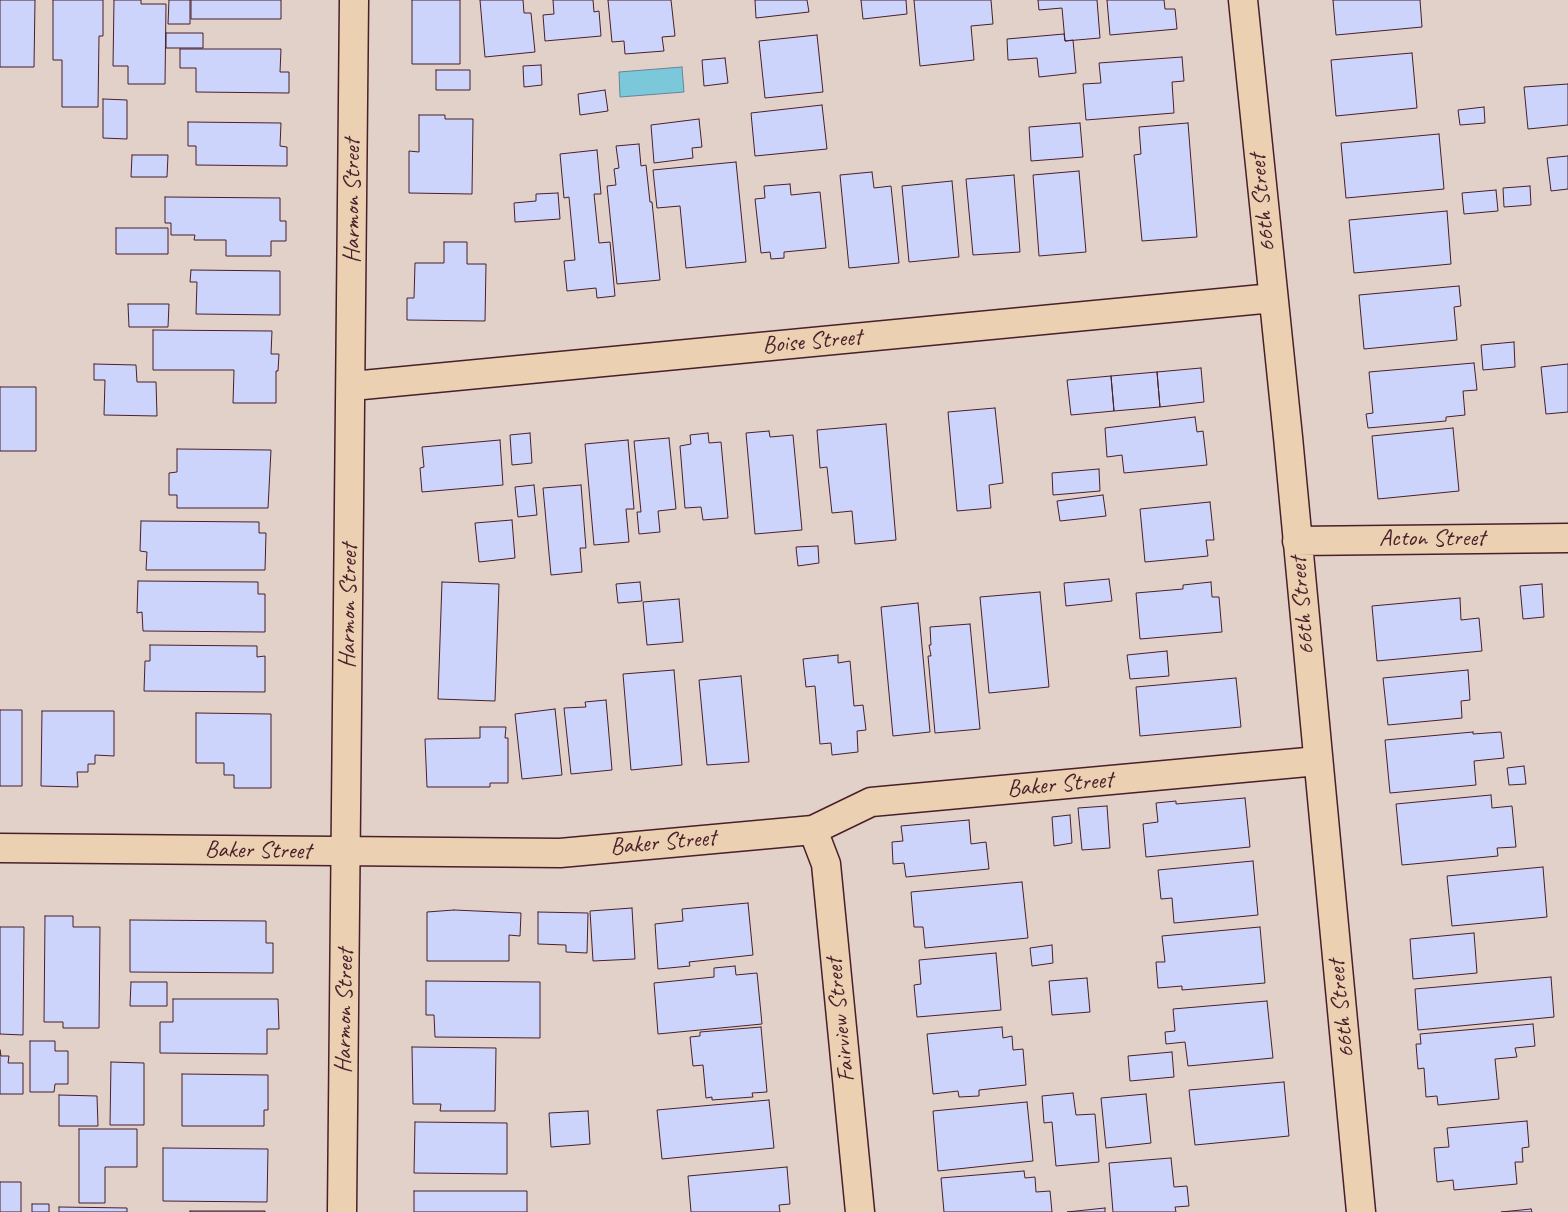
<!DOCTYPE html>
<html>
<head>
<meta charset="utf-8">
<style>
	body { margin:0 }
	canvas { display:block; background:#e2d1c8 }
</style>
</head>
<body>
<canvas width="1568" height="1212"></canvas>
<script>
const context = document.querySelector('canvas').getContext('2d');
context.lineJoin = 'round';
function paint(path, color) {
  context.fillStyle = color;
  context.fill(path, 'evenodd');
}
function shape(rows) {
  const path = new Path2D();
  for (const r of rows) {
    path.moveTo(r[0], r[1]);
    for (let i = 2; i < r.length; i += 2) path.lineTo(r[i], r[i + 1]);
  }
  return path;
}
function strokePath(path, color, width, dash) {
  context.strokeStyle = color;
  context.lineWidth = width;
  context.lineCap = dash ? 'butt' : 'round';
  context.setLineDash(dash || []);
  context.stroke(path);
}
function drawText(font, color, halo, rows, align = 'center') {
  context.font = font + ' Caveat,sans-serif';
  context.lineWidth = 4;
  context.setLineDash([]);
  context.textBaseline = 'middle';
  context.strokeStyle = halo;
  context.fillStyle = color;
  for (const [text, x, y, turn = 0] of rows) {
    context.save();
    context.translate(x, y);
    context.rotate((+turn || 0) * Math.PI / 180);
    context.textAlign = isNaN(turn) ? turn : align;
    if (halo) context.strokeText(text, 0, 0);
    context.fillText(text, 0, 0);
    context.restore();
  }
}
const water = shape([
	[682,67,684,92,620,97,619,72,682,67]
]);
paint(water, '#7cc8db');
strokePath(water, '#688495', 1);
const building = shape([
	[0,0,35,0,34,67,0,67,0,0],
	[53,0,103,0,103,36,99,36,98,107,62,107,62,60,53,60,53,0],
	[114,0,141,0,141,4,166,4,165,84,128,84,128,66,113,66,114,0],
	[169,0,190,0,190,24,168,24,169,0],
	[191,0,281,0,281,19,191,19,191,0],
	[412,0,460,0,460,64,412,64,412,0],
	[480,0,523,0,524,13,531,13,535,52,485,57,480,0],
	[553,0,593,0,594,12,599,11,601,36,545,41,543,15,554,14,553,0],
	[608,0,671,0,675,36,662,37,664,51,625,54,624,41,612,42,608,0],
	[755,0,807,0,809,12,756,18,755,0],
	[861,0,906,0,907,14,863,19,861,0],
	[914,0,991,0,993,24,971,26,974,60,920,66,914,0],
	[1038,0,1097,0,1100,38,1065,41,1062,8,1039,10,1038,0],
	[1107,0,1164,0,1165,9,1175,9,1177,29,1110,35,1107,0],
	[1333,0,1420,0,1422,27,1336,35,1333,0],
	[166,33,203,33,203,48,166,48,166,33],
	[1064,34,1065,41,1073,40,1076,73,1039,77,1037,58,1008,60,1007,39,1064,34],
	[817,35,823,92,765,98,759,41,817,35],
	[180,49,281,49,280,72,289,72,289,93,196,92,196,68,180,68,180,49],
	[1412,53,1417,108,1336,116,1331,60,1412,53],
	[1182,57,1184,81,1172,82,1174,113,1086,120,1083,84,1101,83,1099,63,1182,57],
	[725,58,728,83,704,86,702,60,725,58],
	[541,65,542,85,524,87,523,66,541,65],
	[436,70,470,70,470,90,436,90,436,70],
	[1568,84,1568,125,1528,129,1524,87,1568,84],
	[605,90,608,111,580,115,578,94,605,90],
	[103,99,127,100,127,139,103,138,103,99],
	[822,105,827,149,755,156,751,113,822,105],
	[1484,107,1485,123,1460,125,1458,110,1484,107],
	[419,115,445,115,445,119,473,119,472,194,409,193,409,151,419,152,419,115],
	[699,119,702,147,692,148,693,158,654,163,651,125,699,119],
	[188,122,281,123,280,146,287,147,287,166,196,165,196,146,188,146,188,122],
	[1080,123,1083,157,1031,161,1029,127,1080,123],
	[1188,123,1197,237,1142,241,1134,155,1141,154,1139,127,1188,123],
	[1439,134,1444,189,1346,198,1341,143,1439,134],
	[639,144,641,166,646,165,650,202,652,202,660,280,617,284,607,186,616,185,614,169,619,168,616,146,639,144],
	[597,150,601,194,594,194,599,243,610,242,615,296,597,298,596,288,567,291,564,261,575,260,569,197,564,198,560,154,597,150],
	[132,155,168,155,167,177,131,177,132,155],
	[1568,156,1568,189,1551,191,1547,158,1568,156],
	[736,162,746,262,686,268,680,206,657,208,653,170,736,162],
	[1079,171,1086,252,1039,256,1033,175,1079,171],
	[872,172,874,188,891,186,899,263,849,268,840,175,872,172],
	[1014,175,1020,252,973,255,966,179,1014,175],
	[952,181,959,257,909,262,902,186,952,181],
	[790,184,791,195,820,192,826,248,784,252,784,258,771,259,770,252,761,253,755,199,765,198,764,186,790,184],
	[1530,186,1531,205,1504,207,1503,188,1530,186],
	[1496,190,1498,211,1464,214,1462,193,1496,190],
	[558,193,560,219,515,222,514,203,536,201,536,194,558,193],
	[165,197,280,198,280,221,286,221,286,241,271,241,271,256,226,256,226,240,194,240,195,235,171,235,171,223,165,223,165,197],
	[1447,211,1451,264,1354,273,1349,220,1447,211],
	[116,228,168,228,168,254,116,254,116,228],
	[444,242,467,242,467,264,486,264,485,321,407,320,407,298,414,298,415,263,444,263,444,242],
	[191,270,280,271,280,315,196,314,197,282,190,282,191,270],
	[1459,286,1461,306,1454,307,1457,340,1364,349,1359,295,1459,286],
	[128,304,169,304,168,327,129,327,128,304],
	[153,330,272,331,271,354,279,354,278,371,276,371,276,403,233,403,234,370,153,370,153,330],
	[1514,342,1515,367,1483,370,1481,345,1514,342],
	[1474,363,1477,390,1463,391,1465,415,1446,417,1446,421,1368,428,1366,414,1373,413,1369,372,1474,363],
	[94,364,136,365,137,382,156,382,157,416,104,415,105,380,94,380,94,364],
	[1568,364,1568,412,1546,414,1541,367,1568,364],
	[1201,368,1204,402,1160,407,1157,372,1201,368],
	[1157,372,1160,407,1114,411,1111,376,1157,372],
	[1111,376,1114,411,1071,415,1067,380,1111,376],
	[0,387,36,387,36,451,0,451,0,387],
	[995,408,1003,483,989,485,991,508,957,511,948,412,995,408],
	[1195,417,1197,432,1203,431,1207,465,1124,473,1122,455,1107,457,1105,428,1195,417],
	[886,424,896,540,855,544,852,511,832,513,827,467,820,468,817,430,886,424],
	[1453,428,1459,491,1378,499,1372,436,1453,428],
	[769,431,770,437,793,435,802,530,755,534,746,433,769,431],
	[530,433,532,463,512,465,510,435,530,433],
	[708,433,709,443,721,442,728,518,703,520,701,507,685,508,680,446,691,444,690,435,708,433],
	[669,438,676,509,658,511,660,532,639,534,637,512,641,512,634,441,669,438],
	[500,440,503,485,422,492,420,468,424,467,422,447,500,440],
	[628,440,634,509,626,509,629,542,594,545,585,444,628,440],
	[177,449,271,450,268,508,177,508,177,495,169,495,169,473,177,472,177,449],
	[1099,469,1100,491,1053,495,1052,473,1099,469],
	[534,485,537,515,518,517,515,487,534,485],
	[581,485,586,548,580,548,582,572,551,575,543,488,581,485],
	[1103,495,1106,516,1060,521,1057,501,1103,495],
	[1210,502,1214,540,1206,540,1208,556,1145,562,1140,509,1210,502],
	[512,520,515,558,479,562,475,523,512,520],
	[141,521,259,522,259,533,266,533,265,570,146,570,147,552,140,551,141,521],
	[818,546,819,563,798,566,796,547,818,546],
	[1109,579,1112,601,1066,606,1064,583,1109,579],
	[138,581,258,582,258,594,265,594,265,632,143,631,142,612,137,613,138,581],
	[442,582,499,584,495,701,438,699,442,582],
	[640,582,642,601,618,603,616,584,640,582],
	[1211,582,1212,597,1219,597,1222,632,1140,639,1136,593,1183,589,1183,585,1211,582],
	[1542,584,1544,617,1523,619,1520,586,1542,584],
	[1040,592,1049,687,989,693,980,597,1040,592],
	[1460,598,1461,620,1479,618,1482,651,1377,661,1372,606,1460,598],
	[679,599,683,642,647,645,643,602,679,599],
	[918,603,930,732,893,736,881,607,918,603],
	[970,624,980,729,935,733,928,656,931,656,929,645,931,645,930,627,970,624],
	[150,645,257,646,257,657,265,656,265,692,144,691,145,661,150,661,150,645],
	[1167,651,1169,676,1130,679,1127,655,1167,651],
	[838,655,838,663,850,661,854,706,863,705,866,730,857,731,858,752,832,755,831,743,820,744,815,686,806,687,803,659,838,655],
	[674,670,682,765,631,770,623,674,674,670],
	[1468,670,1470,700,1461,701,1462,718,1388,725,1383,678,1468,670],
	[741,676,749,762,707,765,699,680,741,676],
	[1236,678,1241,727,1140,736,1136,687,1236,678],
	[606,700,612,770,571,774,564,708,586,707,585,702,606,700],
	[555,709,562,775,522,779,515,714,555,709],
	[0,710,22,710,22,786,0,786,0,710],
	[42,711,114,711,114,756,95,755,95,764,88,764,88,772,77,772,78,787,41,786,42,711],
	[196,713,271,714,271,788,234,788,234,775,224,775,224,763,196,763,196,713],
	[480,727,506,727,505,738,508,738,508,783,490,783,490,787,427,787,425,739,480,738,480,727],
	[1473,732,1473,734,1501,732,1504,758,1474,761,1476,785,1390,793,1385,740,1473,732],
	[1524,766,1526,784,1509,785,1507,768,1524,766],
	[1491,795,1492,808,1512,806,1516,847,1497,848,1498,856,1402,865,1396,804,1491,795],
	[1245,798,1250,847,1146,857,1143,824,1158,822,1156,803,1176,801,1176,804,1245,798],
	[1107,806,1110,848,1082,850,1078,808,1107,806],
	[1070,815,1072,843,1054,846,1052,817,1070,815],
	[969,820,971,844,986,842,989,869,906,877,904,863,893,864,892,842,903,841,901,826,969,820],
	[1253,861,1258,915,1174,923,1172,898,1161,899,1158,870,1253,861],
	[1543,867,1547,917,1452,926,1447,876,1543,867],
	[1022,882,1028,938,925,948,923,927,914,927,911,892,1022,882],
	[748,903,753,955,689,962,690,966,658,969,655,924,683,921,682,909,748,903],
	[632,908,635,959,593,961,590,911,632,908],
	[454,910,521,913,520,936,509,935,509,961,427,961,427,912,454,910],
	[538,912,588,913,587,953,566,952,566,945,538,944,538,912],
	[45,916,73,916,73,927,100,927,99,1028,63,1028,63,1022,44,1022,45,916],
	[130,920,266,921,266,943,273,943,273,973,130,972,130,920],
	[0,927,24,927,23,1035,0,1034,0,927],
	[1260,927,1265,983,1182,990,1182,986,1158,988,1156,962,1165,962,1162,936,1260,927],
	[1474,933,1477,973,1413,979,1410,939,1474,933],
	[1052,945,1053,963,1032,966,1030,948,1052,945],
	[996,953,1001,1010,917,1017,914,985,921,984,919,960,996,953],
	[735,966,736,975,757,973,762,1024,658,1034,654,983,714,977,714,968,735,966],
	[1551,977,1554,1017,1418,1030,1415,989,1551,977],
	[1087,978,1090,1012,1052,1015,1049,981,1087,978],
	[426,981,540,982,540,1038,435,1037,434,1015,426,1015,426,981],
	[131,982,167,982,167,1006,130,1006,131,982],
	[173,999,278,999,279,1029,267,1029,267,1054,160,1053,160,1022,173,1022,173,999],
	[1267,1001,1273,1058,1188,1066,1185,1042,1166,1044,1165,1032,1175,1031,1173,1009,1267,1001],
	[1533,1024,1535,1046,1515,1048,1517,1057,1495,1059,1499,1099,1438,1105,1437,1096,1426,1097,1424,1068,1418,1069,1416,1044,1421,1044,1420,1034,1533,1024],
	[761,1027,767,1092,752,1093,753,1097,712,1100,712,1097,706,1098,703,1065,693,1066,690,1037,700,1036,700,1032,761,1027],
	[1002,1027,1003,1038,1012,1036,1013,1050,1023,1049,1026,1085,979,1090,979,1096,959,1097,958,1091,933,1094,927,1034,1002,1027],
	[30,1041,55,1041,55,1051,68,1051,68,1084,55,1084,54,1092,30,1092,30,1041],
	[412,1047,496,1048,495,1111,440,1111,441,1104,413,1104,412,1047],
	[0,1050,1,1056,9,1056,8,1063,23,1063,23,1094,0,1094,0,1050],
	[1172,1052,1174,1077,1130,1081,1128,1056,1172,1052],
	[111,1062,144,1063,144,1125,110,1125,111,1062],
	[182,1074,268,1075,268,1110,264,1110,264,1126,182,1126,182,1074],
	[1284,1082,1289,1136,1195,1145,1189,1090,1284,1082],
	[1073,1093,1076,1115,1095,1114,1099,1162,1056,1166,1052,1122,1044,1123,1042,1096,1073,1093],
	[1146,1094,1151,1143,1106,1148,1101,1098,1146,1094],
	[59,1095,97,1096,98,1126,59,1126,59,1095],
	[769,1100,774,1148,662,1159,657,1110,769,1100],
	[1027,1102,1033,1161,938,1171,933,1111,1027,1102],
	[588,1111,590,1144,551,1147,549,1113,588,1111],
	[1527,1121,1529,1147,1522,1148,1523,1162,1515,1162,1517,1184,1454,1190,1453,1180,1437,1182,1434,1148,1449,1147,1447,1128,1527,1121],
	[415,1122,507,1123,507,1174,414,1173,415,1122],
	[79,1129,137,1129,137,1167,105,1167,105,1203,79,1203,79,1129],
	[163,1148,268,1149,267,1202,163,1201,163,1148],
	[1171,1158,1174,1187,1187,1186,1189,1206,1175,1207,1176,1212,1113,1212,1109,1163,1171,1158],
	[787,1167,790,1204,779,1205,780,1212,691,1212,688,1176,787,1167],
	[1024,1171,1025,1178,1035,1177,1036,1192,1050,1191,1052,1212,944,1212,941,1178,1024,1171],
	[0,1182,21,1182,21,1212,0,1212,0,1182],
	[414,1191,527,1191,527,1212,414,1212,414,1191],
	[32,1204,49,1204,49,1212,32,1212,32,1204],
	[59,1207,127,1208,127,1212,59,1212,59,1207],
	[1105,1208,1105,1212,1067,1212,1105,1208],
	[1531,1209,1532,1212,1501,1212,1531,1209],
	[190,1211,265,1211,265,1212,190,1212,190,1211]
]);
paint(building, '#ccd4fc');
strokePath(building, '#4a1f2b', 1);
const minor = shape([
	[1243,0,1288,437,1361,1212],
	[352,386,1273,298],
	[1297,541,1568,538],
	[813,830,826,864,860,1212],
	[0,848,560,853,813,830,871,802,1318,761],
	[342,1212,354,0]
]);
strokePath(minor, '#4a1f2b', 31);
strokePath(minor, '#ebd0b2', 28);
drawText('24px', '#4a1f2b', '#ebd0b2', [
	["Harmon Street",353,201,-90],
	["66th Street",1263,203,-96],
	["Boise Street",812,342,-5],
	["Acton Street",1432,539],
	["Harmon Street",349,606,-89],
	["66th Street",1303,606,-95],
	["Baker Street",1060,785,-5],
	["Baker Street",663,843,-5],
	["Baker Street",258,851,1],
	["66th Street",1342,1009,-96],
	["Harmon Street",345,1011,-89],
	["Fairview Street",841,1020,-96]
]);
</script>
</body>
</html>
